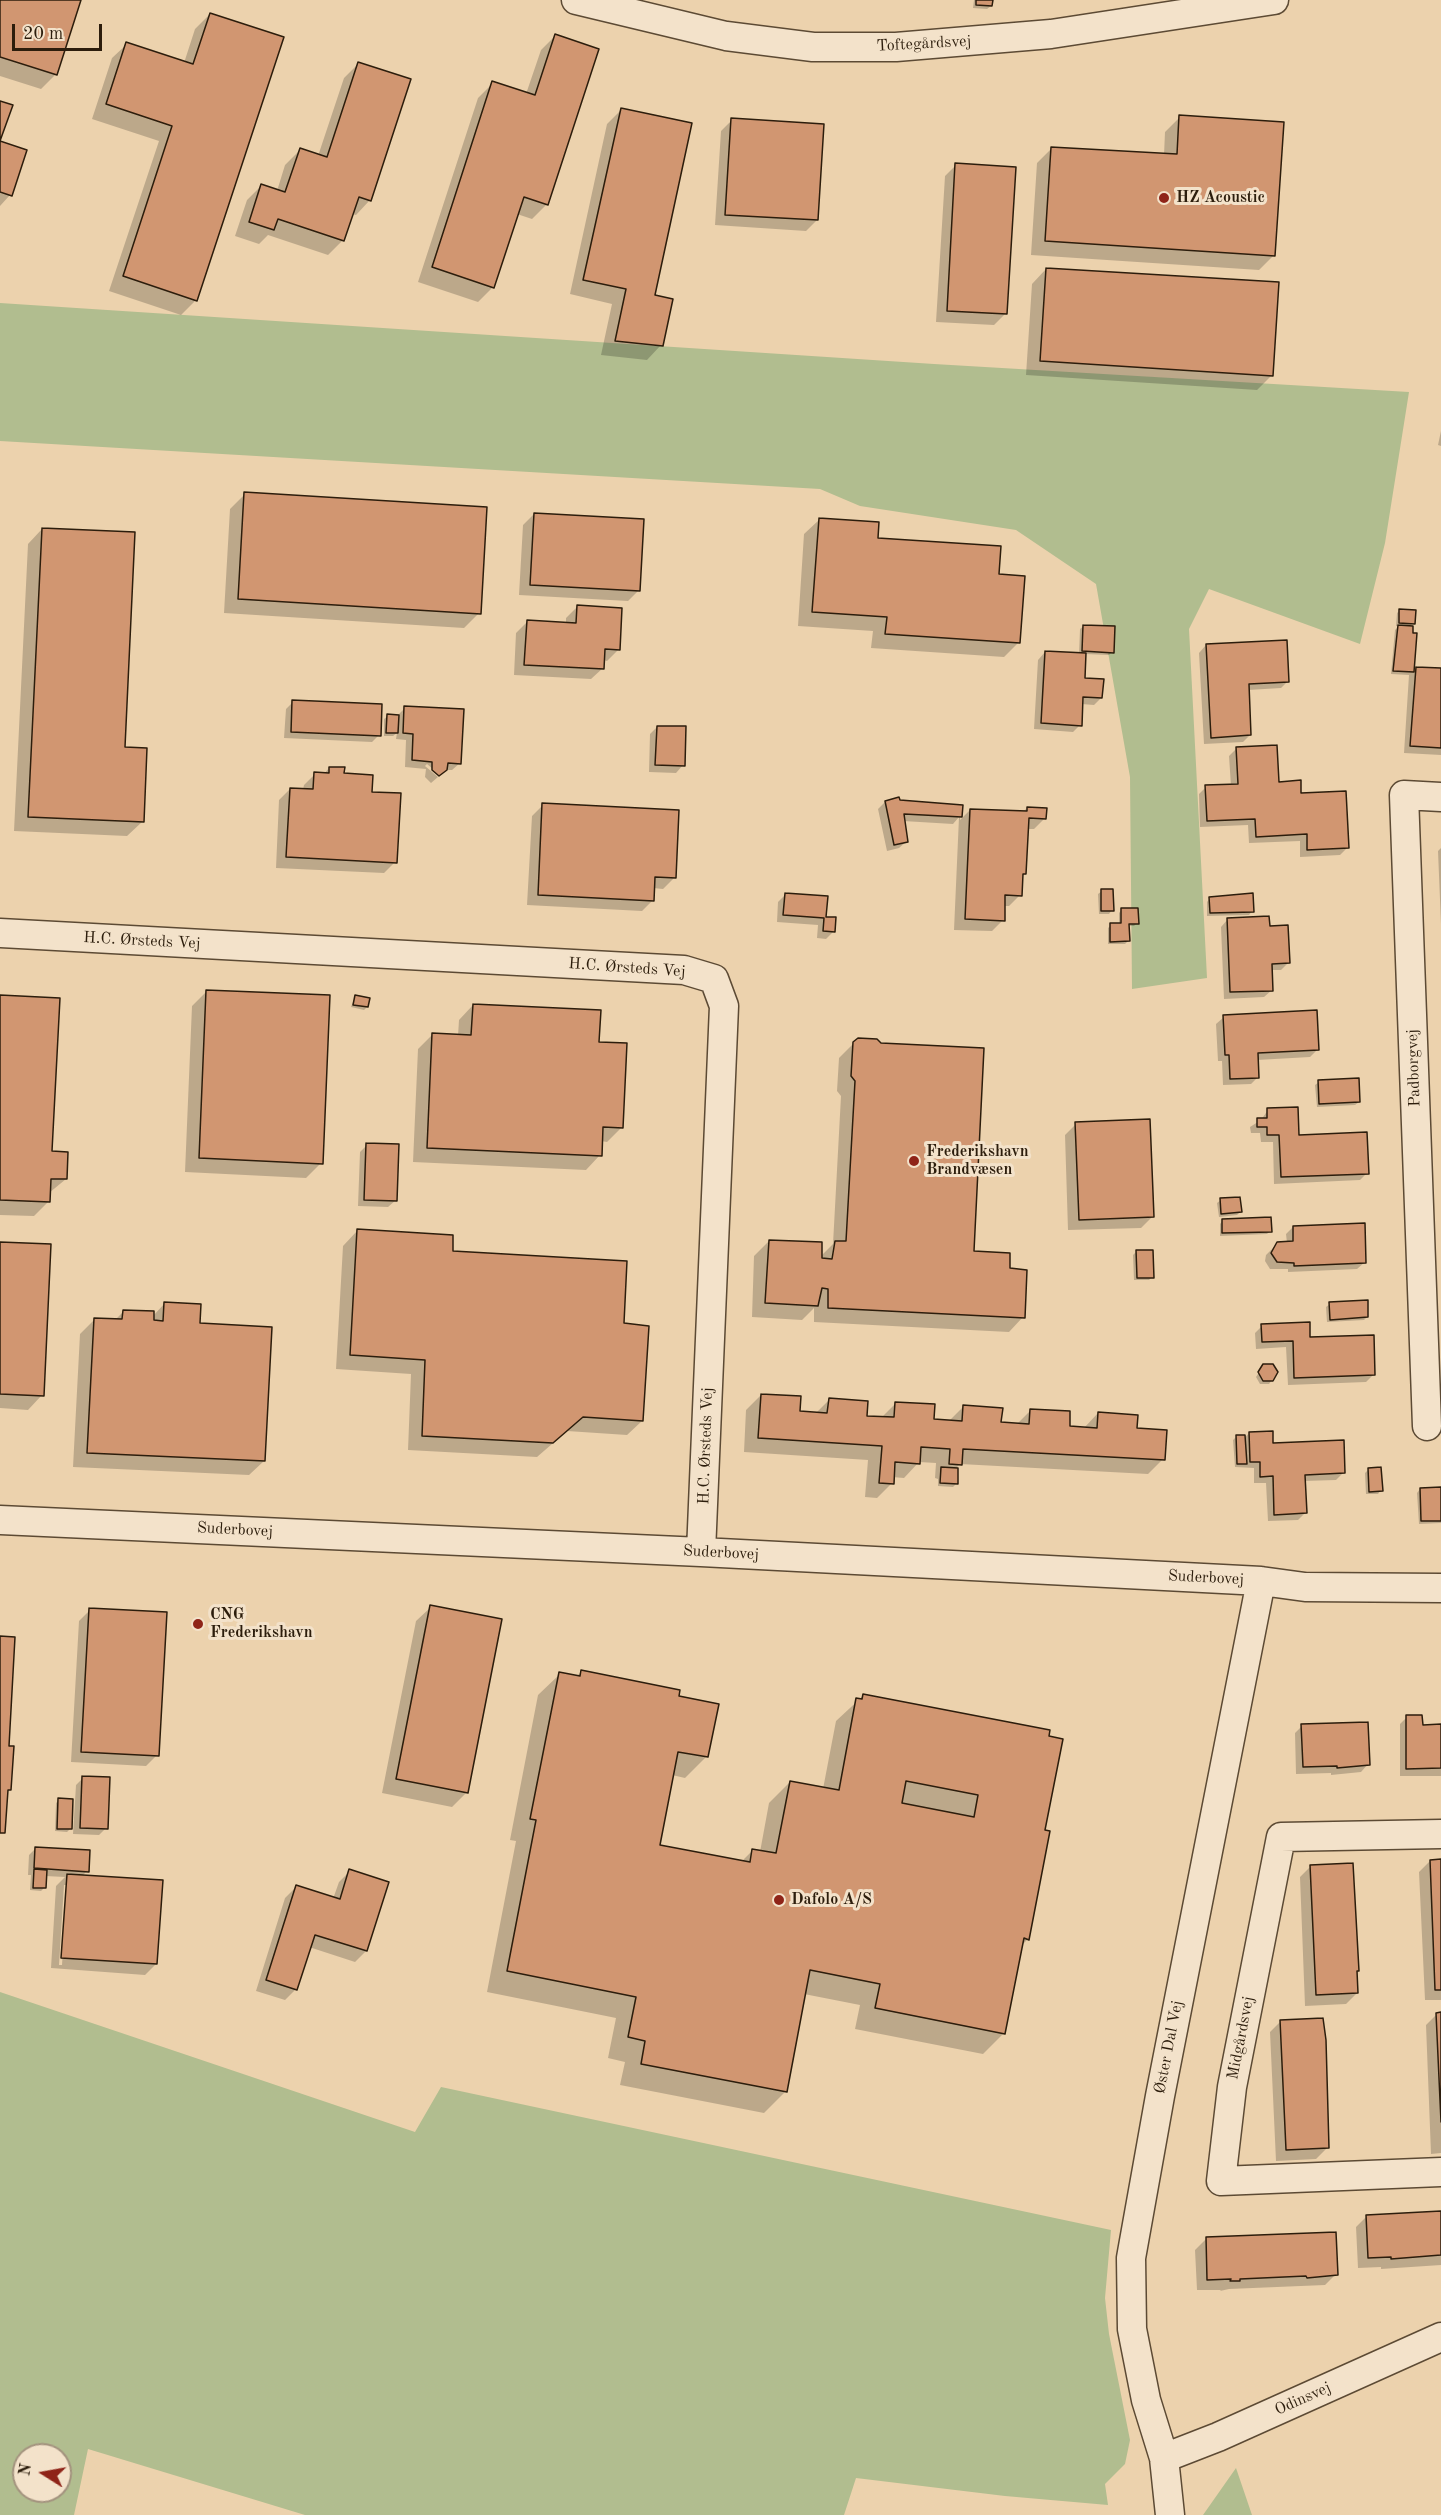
<!DOCTYPE html>
<html>
<head>
<meta charset="utf-8">
<style>
	body { margin:0 }
	#map { position:relative; width:1441px; height:2515px; overflow:hidden; background:#ecd2ad; font-family:"Old Standard TT",serif }
	canvas { display:block }
	.north { position:absolute; left:12px; top:2443px; width:60px; height:60px; box-sizing:border-box; background:#f3e2ca; border:2px solid #a3937e; border-radius:50%; rotate:281deg; font-size:16px; font-weight:700; line-height:24px; text-align:center; color:#2c1d0c }
	.north::after { content:''; display:block; margin:auto; width:21px; height:27px; background:#8f2418; clip-path:polygon(50% 0,100% 100%,50% 72%,0 100%) }
	.scale { position:absolute; left:12px; top:24px; width:90px; height:27px; box-sizing:border-box; border:3px solid #2c1d0c; border-top:0; padding-left:8px; font-size:18px; line-height:21px; white-space:nowrap; color:#2c1d0c; -webkit-text-stroke:4px #f3e2ca; paint-order:stroke }
</style>
</head>
<body>
<div id="map">
<canvas width="1441" height="2515"></canvas>
<div class="north">N</div>
<div class="scale">20 m</div>
</div>
<script>
const context = document.querySelector('canvas').getContext('2d');
context.lineJoin = 'round';
function paint(path, color) {
  context.fillStyle = color;
  context.fill(path, 'evenodd');
}
function shape(rows) {
  const path = new Path2D();
  for (const r of rows) {
    path.moveTo(r[0], r[1]);
    for (let i = 2; i < r.length; i += 2) path.lineTo(r[i], r[i + 1]);
  }
  return path;
}
function strokePath(path, color, width, dash) {
  context.strokeStyle = color;
  context.lineWidth = width;
  context.lineCap = dash ? 'butt' : 'round';
  context.setLineDash(dash || []);
  context.stroke(path);
}
function drawText(font, color, halo, rows, align = 'center') {
  context.font = font + ' "Old Standard TT",serif';
  context.lineWidth = 6;
  context.setLineDash([]);
  context.textBaseline = 'middle';
  context.strokeStyle = halo;
  context.fillStyle = color;
  for (const [text, x, y, turn = 0] of rows) {
    context.save();
    context.translate(x, y);
    context.rotate((+turn || 0) * Math.PI / 180);
    context.textAlign = isNaN(turn) ? turn : align;
    if (halo) context.strokeText(text, 0, 0);
    context.fillText(text, 0, 0);
    context.restore();
  }
}
paint(shape([
	[0,303,934,364,1409,392,1385,543,1360,644,1209,589,1189,629,1207,978,1132,989,1130,777,1096,584,1016,530,860,506,820,489,0,441],
	[0,1992,415,2132,441,2087,1111,2230,1105,2298,1109,2334,1130,2440,1125,2464,1105,2484,1108,2505,1005,2496,856,2478,844,2515,305,2515,88,2449,74,2515,0,2515],
	[24,2455,60,2455,60,2491,24,2491],
	[1236,2468,1252,2515,1203,2515]
]), '#b1bd8f');
paint(shape([
	[0,0,80,0,55,75,41,89,0,76],
	[974,0,991,0,991,6,987,9,973,8],
	[210,14,196,300,181,315,109,291,159,141,92,119,112,58,127,44,184,63,195,29],
	[555,36,547,204,532,219,517,214,493,287,478,302,418,282,478,98,493,83,526,94,541,50],
	[359,63,370,200,356,215,352,214,343,240,328,255,268,235,259,244,235,236,247,200,261,186,277,191,285,165,300,150,318,156,344,78],
	[622,109,661,345,647,360,601,355,612,304,570,294,607,124],
	[1180,117,1274,255,1259,270,1031,255,1037,163,1052,148,1164,155,1165,132],
	[732,120,817,220,806,231,715,225,721,131],
	[0,143,10,195,0,206],
	[956,165,1005,314,994,325,936,322,945,176],
	[1046,269,1272,375,1257,390,1026,375,1032,284],
	[1441,431,1441,446,1438,445],
	[245,494,479,613,464,628,224,613,230,509],
	[534,514,639,590,628,601,519,595,523,525],
	[819,520,998,576,1019,642,1004,657,871,648,873,631,798,626,804,534],
	[42,529,123,748,142,822,127,836,14,831,28,544],
	[577,607,618,650,607,661,603,660,603,668,591,679,514,675,516,633,527,622,566,624,566,618],
	[1400,610,1413,623,1409,627,1411,635,1415,635,1412,672,1416,668,1441,670,1441,755,1404,753,1409,675,1391,674,1395,630,1399,626,1396,626,1397,613],
	[1084,626,1112,652,1109,655,1085,654,1083,680,1101,698,1094,705,1081,704,1080,725,1073,732,1034,729,1038,660,1045,652,1079,655,1080,629],
	[1206,645,1288,681,1281,688,1248,690,1250,735,1243,742,1204,744,1199,653],
	[293,702,379,735,372,742,284,738,286,709],
	[405,708,460,763,452,770,445,770,440,775,427,764,425,766,438,777,431,783,425,777,426,769,405,767,406,740,396,739,397,733,393,736,384,736,384,719,388,716,397,716],
	[657,727,683,765,676,773,649,772,650,734],
	[1236,749,1277,783,1300,795,1347,848,1340,855,1300,857,1300,841,1249,843,1248,825,1200,827,1199,794,1206,787,1231,786,1229,756],
	[329,768,370,793,395,862,384,873,276,868,279,800,290,789,303,790,304,785,315,774,324,774],
	[885,802,961,806,960,820,970,810,1023,812,1027,808,1045,818,1034,829,1027,829,1025,873,1021,877,1020,895,1009,906,1004,906,1003,920,992,931,954,930,959,817,953,824,903,821,907,841,899,848,887,851,878,809],
	[543,805,674,878,663,889,653,888,653,900,642,911,527,905,532,816],
	[1441,848,1441,924,1438,851],
	[1102,891,1112,910,1109,914,1099,914,1098,894],
	[786,894,825,918,834,931,826,939,817,938,818,925,777,922,778,902],
	[1210,898,1252,911,1249,915,1207,916,1207,902],
	[1122,909,1137,923,1134,926,1128,926,1128,941,1125,944,1108,944,1108,928,1111,925,1119,925,1119,913],
	[1228,919,1288,963,1281,970,1270,970,1272,990,1264,997,1224,999,1221,927],
	[207,991,321,1163,306,1178,185,1172,192,1006],
	[0,997,50,1153,66,1179,49,1193,48,1202,34,1216,0,1215],
	[355,997,367,1007,364,1010,351,1007],
	[473,1005,597,1044,622,1127,607,1142,601,1141,600,1155,586,1170,413,1162,418,1049,433,1034,458,1036,459,1020],
	[1224,1017,1317,1050,1310,1057,1257,1060,1258,1077,1251,1084,1223,1085,1222,1061,1218,1061,1216,1024],
	[858,1039,973,1252,1009,1270,1023,1317,1009,1332,814,1322,814,1308,802,1320,752,1317,754,1256,769,1241,820,1257,833,1244,841,1096,837,1091,839,1058],
	[1319,1082,1359,1102,1355,1105,1317,1107,1315,1085],
	[1268,1110,1298,1136,1367,1173,1360,1180,1274,1184,1273,1142,1261,1142,1260,1133,1251,1133,1250,1127,1261,1120],
	[1076,1124,1152,1217,1141,1228,1068,1230,1065,1135],
	[367,1145,396,1200,388,1207,358,1206,360,1152],
	[1221,1200,1240,1212,1237,1215,1219,1217,1217,1203],
	[1223,1220,1270,1231,1267,1234,1220,1236,1220,1224],
	[1293,1227,1365,1262,1357,1269,1288,1272,1288,1269,1270,1269,1265,1261,1266,1255,1277,1244,1287,1243,1286,1234],
	[357,1231,451,1252,622,1325,642,1421,627,1435,567,1431,537,1457,408,1450,411,1374,336,1369,343,1246],
	[0,1243,42,1395,28,1410,0,1408],
	[1137,1251,1152,1277,1149,1280,1134,1280,1133,1255],
	[165,1303,198,1325,264,1461,249,1475,73,1467,80,1334,94,1320,115,1320,124,1311,153,1316],
	[1330,1304,1367,1317,1364,1320,1327,1322,1326,1307],
	[1262,1326,1309,1339,1373,1375,1366,1382,1288,1385,1286,1347,1256,1349,1255,1333],
	[1264,1365,1272,1380,1269,1384,1260,1384,1256,1377],
	[761,1395,798,1413,815,1414,829,1400,865,1417,881,1418,896,1403,933,1420,949,1421,964,1406,1000,1424,1016,1425,1031,1410,1068,1427,1084,1428,1098,1413,1135,1429,1163,1459,1148,1474,960,1464,957,1467,956,1484,953,1487,938,1486,938,1479,935,1478,936,1463,919,1462,904,1478,892,1477,892,1483,877,1498,865,1497,868,1460,744,1452,746,1410],
	[1249,1433,1272,1444,1344,1472,1336,1480,1304,1481,1305,1513,1298,1520,1268,1521,1266,1483,1254,1483,1254,1468,1235,1467,1233,1440,1236,1437,1244,1439],
	[1368,1470,1381,1490,1378,1494,1366,1494,1365,1473],
	[1420,1489,1441,1489,1441,1523,1419,1524,1417,1493],
	[431,1607,467,1792,452,1807,382,1793,416,1621],
	[90,1610,157,1755,146,1766,71,1762,79,1621],
	[581,1672,677,1697,706,1757,685,1778,672,1775,658,1846,741,1862,753,1850,760,1852,769,1803,790,1782,823,1789,836,1721,864,1695,1043,1832,1028,1939,1021,1946,1004,2033,983,2054,855,2029,860,2005,804,1994,785,2092,764,2113,620,2085,625,2062,608,2058,616,2018,487,1992,516,1841,510,1840,538,1695,560,1674,576,1677],
	[1407,1717,1421,1727,1441,1726,1441,1776,1400,1776,1400,1724],
	[1302,1726,1368,1764,1361,1772,1331,1775,1331,1773,1296,1774,1295,1733],
	[83,1778,106,1828,99,1835,73,1834,76,1785],
	[59,1800,70,1829,67,1832,55,1831,56,1803],
	[36,1848,87,1871,82,1876,156,1964,145,1975,51,1968,56,1886,65,1877,45,1876,44,1888,41,1891,30,1890,31,1875,28,1875,29,1855],
	[64,1885,67,1885,62,1965,59,1965],
	[1430,1861,1441,1861,1441,2000,1425,2000,1419,1872],
	[1311,1866,1356,1972,1357,1993,1346,2004,1305,2006,1300,1877],
	[350,1871,387,1883,366,1951,355,1962,309,1947,296,1989,285,2000,256,1991,285,1898,296,1887,333,1899,339,1882],
	[1437,2014,1441,2014,1441,2153,1431,2154,1426,2025],
	[1281,2021,1327,2148,1316,2159,1276,2161,1270,2032],
	[1441,2213,1441,2265,1381,2269,1381,2267,1358,2268,1356,2227,1367,2216],
	[1206,2239,1336,2274,1325,2285,1229,2289,1220,2291,1221,2290,1197,2290,1195,2250]
]), '#0003');
const building = shape([
	[0,0,81,0,57,75,0,57,0,0],
	[976,0,993,0,992,6,976,5,976,0],
	[210,13,284,37,197,301,123,276,172,126,106,104,126,42,193,64,210,13],
	[555,34,599,49,548,205,524,197,494,288,432,267,492,81,535,95,555,34],
	[358,62,411,79,371,201,359,197,344,241,278,219,274,230,249,222,261,184,285,192,300,148,327,157,358,62],
	[0,101,13,105,0,141,27,150,12,196,0,192,0,101],
	[621,108,692,123,655,295,673,299,663,346,615,341,626,289,583,280,621,108],
	[1179,115,1284,122,1275,256,1045,241,1051,147,1177,154,1179,115],
	[731,118,824,124,818,220,725,215,731,118],
	[955,163,1016,167,1007,314,947,311,955,163],
	[1046,268,1279,282,1273,376,1040,361,1046,268],
	[244,492,487,507,481,614,238,599,244,492],
	[534,513,644,519,640,591,530,585,534,513],
	[819,518,879,522,878,538,1001,546,999,574,1025,576,1020,643,885,634,887,617,812,612,819,518],
	[42,528,135,532,125,747,147,748,144,822,28,817,42,528],
	[577,605,622,608,620,650,605,649,604,669,524,665,527,620,576,623,577,605],
	[1399,609,1416,610,1415,624,1399,623,1399,609],
	[1083,625,1115,626,1114,653,1082,651,1083,625],
	[1398,625,1413,626,1413,633,1417,633,1414,672,1393,671,1398,625],
	[1287,640,1289,682,1249,684,1251,735,1211,738,1206,644,1287,640],
	[1045,651,1086,653,1085,678,1104,679,1102,698,1083,697,1082,726,1041,723,1045,651],
	[1416,667,1441,668,1441,748,1410,746,1416,667],
	[292,700,382,704,381,736,291,732,292,700],
	[404,706,464,709,461,764,448,763,447,770,439,776,432,770,432,762,412,760,413,734,403,733,404,706],
	[387,714,399,715,398,733,386,733,387,714],
	[657,726,686,726,685,766,655,765,657,726],
	[1277,745,1279,782,1301,780,1301,793,1346,791,1349,848,1307,850,1307,834,1256,837,1255,819,1207,821,1205,785,1238,784,1236,747,1277,745],
	[329,767,345,767,344,773,373,775,372,792,401,793,397,863,286,857,290,788,313,789,314,772,329,773,329,767],
	[899,797,900,800,963,805,962,817,904,814,908,842,894,845,885,801,899,797],
	[542,803,679,810,676,878,655,877,654,901,538,895,542,803],
	[1027,807,1047,808,1046,819,1029,818,1026,874,1023,874,1022,896,1005,895,1005,921,965,919,970,809,1027,811,1027,807],
	[1101,889,1113,889,1114,911,1101,911,1101,889],
	[785,893,828,896,826,917,836,917,835,932,823,931,824,918,783,915,785,893],
	[1253,893,1254,912,1210,913,1209,897,1253,893],
	[1121,908,1138,908,1139,924,1129,924,1130,941,1110,942,1110,923,1121,923,1121,908],
	[1269,916,1270,926,1288,925,1290,963,1272,964,1273,991,1230,992,1227,918,1269,916],
	[206,990,330,995,323,1164,199,1158,206,990],
	[0,995,60,998,52,1151,68,1152,67,1179,51,1179,50,1202,0,1200,0,995],
	[355,995,370,998,368,1007,353,1005,355,995],
	[473,1004,601,1010,599,1042,627,1043,623,1128,603,1127,602,1156,427,1148,432,1033,471,1035,473,1004],
	[1317,1010,1319,1050,1258,1053,1259,1078,1230,1079,1229,1055,1225,1055,1223,1015,1317,1010],
	[858,1038,877,1039,881,1043,984,1048,974,1251,1010,1253,1010,1268,1027,1270,1025,1318,828,1308,828,1289,822,1288,818,1306,765,1303,769,1240,822,1242,822,1258,832,1259,835,1241,846,1241,855,1081,851,1076,853,1042,858,1038],
	[1359,1078,1360,1102,1319,1104,1318,1080,1359,1078],
	[1298,1107,1299,1135,1367,1132,1369,1174,1281,1177,1279,1135,1267,1135,1267,1127,1257,1127,1257,1118,1267,1118,1267,1108,1298,1107],
	[1150,1119,1154,1217,1079,1220,1075,1122,1150,1119],
	[366,1143,399,1144,397,1201,364,1200,366,1143],
	[1240,1197,1242,1212,1221,1214,1220,1198,1240,1197],
	[1271,1217,1272,1232,1222,1233,1222,1219,1271,1217],
	[1365,1223,1366,1263,1294,1266,1294,1263,1277,1262,1271,1253,1277,1242,1293,1241,1293,1226,1365,1223],
	[357,1229,453,1235,453,1251,627,1261,624,1323,649,1326,643,1421,583,1417,553,1443,422,1436,425,1360,350,1355,357,1229],
	[0,1242,51,1244,44,1396,0,1394,0,1242],
	[1136,1250,1153,1250,1154,1278,1137,1278,1136,1250],
	[1368,1300,1368,1317,1330,1320,1329,1302,1368,1300],
	[164,1302,201,1304,200,1323,272,1327,265,1461,87,1453,94,1318,122,1319,123,1310,154,1311,154,1320,163,1321,164,1302],
	[1310,1322,1310,1337,1374,1335,1375,1375,1294,1378,1293,1341,1262,1342,1261,1324,1310,1322],
	[1263,1364,1273,1364,1278,1372,1273,1381,1263,1381,1258,1372,1263,1364],
	[761,1394,801,1396,800,1411,827,1413,829,1398,868,1401,867,1416,894,1417,895,1402,935,1404,934,1419,962,1421,963,1405,1003,1408,1001,1422,1029,1424,1030,1409,1070,1411,1070,1426,1097,1428,1098,1412,1138,1415,1137,1428,1167,1430,1165,1460,963,1449,962,1465,949,1464,950,1449,921,1447,920,1464,895,1462,894,1484,879,1483,882,1446,758,1438,761,1394],
	[1273,1431,1273,1443,1344,1440,1345,1473,1305,1475,1307,1513,1274,1515,1273,1476,1260,1477,1260,1462,1250,1462,1249,1432,1273,1431],
	[1236,1435,1245,1435,1247,1464,1237,1464,1236,1435],
	[941,1467,958,1468,958,1484,940,1483,941,1467],
	[1381,1467,1383,1491,1369,1492,1368,1468,1381,1467],
	[1441,1487,1441,1521,1421,1521,1420,1488,1441,1487],
	[430,1605,502,1619,468,1793,396,1779,430,1605],
	[89,1608,167,1612,159,1756,81,1752,89,1608],
	[0,1636,15,1637,9,1746,14,1746,11,1790,8,1790,5,1833,0,1833,0,1636],
	[581,1670,680,1690,679,1696,719,1704,708,1757,678,1752,660,1845,750,1862,752,1849,776,1853,790,1781,839,1790,856,1698,862,1699,863,1694,1050,1730,1049,1736,1063,1739,1045,1830,1050,1831,1029,1940,1024,1938,1005,2034,875,2008,880,1984,810,1970,787,2092,641,2064,645,2041,628,2037,636,1997,507,1971,536,1820,530,1819,559,1672,580,1676,581,1670],
	[906,1781,978,1795,974,1817,902,1803,906,1781],
	[1406,1715,1422,1715,1423,1725,1441,1724,1441,1768,1406,1769,1406,1715],
	[1368,1722,1370,1765,1337,1768,1337,1766,1303,1767,1301,1724,1368,1722],
	[82,1776,110,1777,108,1829,80,1828,82,1776],
	[58,1798,73,1799,72,1829,57,1829,58,1798],
	[35,1847,90,1850,89,1872,34,1868,35,1847],
	[1441,1859,1441,1990,1435,1990,1430,1860,1441,1859],
	[1353,1863,1359,1971,1357,1971,1358,1993,1316,1995,1310,1865,1353,1863],
	[34,1869,47,1870,46,1888,33,1888,34,1869],
	[349,1869,389,1882,367,1951,315,1935,297,1990,266,1980,296,1885,340,1899,349,1869],
	[67,1874,163,1880,157,1964,61,1958,67,1874],
	[1441,2012,1441,2122,1436,2013,1441,2012],
	[1323,2018,1326,2040,1329,2148,1286,2150,1280,2020,1323,2018],
	[1441,2211,1441,2255,1391,2259,1391,2257,1368,2258,1366,2215,1441,2211],
	[1336,2232,1338,2275,1307,2278,1306,2276,1240,2279,1240,2281,1230,2281,1231,2279,1207,2280,1206,2237,1336,2232]
]);
paint(building, '#d19671');
strokePath(building, '#2c1d0c', 1.5);
const minor = shape([
	[576,0,726,36,813,47,896,47,1051,34,1274,0],
	[0,933,684,970,714,979,724,1006,701,1552],
	[1427,1426,1404,795,1441,797],
	[0,1520,701,1552,1261,1581,1305,1587,1441,1588],
	[1441,1834,1281,1837,1232,2087,1221,2181,1441,2172],
	[1164,2458,1218,2437,1441,2337],
	[1170,2515,1164,2458,1146,2400,1132,2329,1131,2258,1160,2096,1261,1581]
]);
strokePath(minor, '#5c4a34', 31);
strokePath(minor, '#f3e2ca', 28);
for (const [x, y, r, color] of [
	[1164,198,6,"#8f2418"],
	[914,1161,6,"#8f2418"],
	[198,1624,6,"#8f2418"],
	[779,1900,6,"#8f2418"]
]) {
  const dot = new Path2D();
  dot.arc(x, y, r, 0, 2 * Math.PI);
  context.fillStyle = color;
  context.fill(dot);
  strokePath(dot, '#f3e2ca', 2);
}
drawText('16px', '#2c1d0c', '#f3e2ca', [
	["Toftegårdsvej",924,44,-3],
	["H.C. Ørsteds Vej",142,941,3],
	["H.C. Ørsteds Vej",627,968,4],
	["Padborgvej",1414,1068,-92],
	["H.C. Ørsteds Vej",706,1446,-88],
	["Suderbovej",235,1530,3],
	["Suderbovej",721,1553,3],
	["Suderbovej",1206,1578,3],
	["Midgårdsvej",1241,2038,-79],
	["Øster Dal Vej",1169,2047,-79],
	["Odinsvej",1303,2399,-24]
]);
drawText('bold 16px', '#2c1d0c', '#f3e2ca', [
	["HZ Acoustic",1176,198],
	["Frederikshavn",926,1152],
	["Brandvæsen",926,1170],
	["CNG",210,1615],
	["Frederikshavn",210,1633],
	["Dafolo A/S",791,1900]
], 'left');
</script>
</body>
</html>
